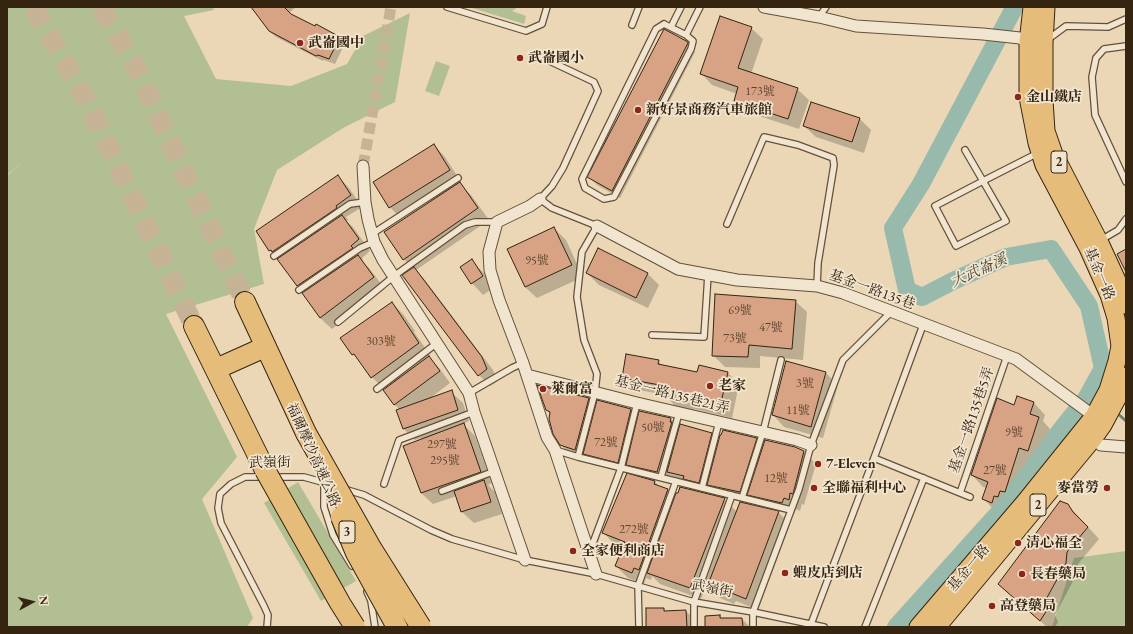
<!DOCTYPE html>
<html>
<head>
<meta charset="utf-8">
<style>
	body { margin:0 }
	#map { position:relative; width:1133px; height:634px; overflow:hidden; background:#ebd7b6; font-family:"EB Garamond",serif }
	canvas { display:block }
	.frame { position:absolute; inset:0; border:8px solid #342410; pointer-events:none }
	.north { position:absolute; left:12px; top:582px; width:40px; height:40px; -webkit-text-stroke:3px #f2e5d0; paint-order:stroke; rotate:83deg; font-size:11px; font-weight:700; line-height:16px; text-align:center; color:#342410 }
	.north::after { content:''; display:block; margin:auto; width:14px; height:18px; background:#342410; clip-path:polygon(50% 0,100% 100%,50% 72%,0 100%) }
</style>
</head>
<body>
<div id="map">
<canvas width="1133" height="634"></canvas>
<div class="frame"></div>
<div class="north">N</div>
</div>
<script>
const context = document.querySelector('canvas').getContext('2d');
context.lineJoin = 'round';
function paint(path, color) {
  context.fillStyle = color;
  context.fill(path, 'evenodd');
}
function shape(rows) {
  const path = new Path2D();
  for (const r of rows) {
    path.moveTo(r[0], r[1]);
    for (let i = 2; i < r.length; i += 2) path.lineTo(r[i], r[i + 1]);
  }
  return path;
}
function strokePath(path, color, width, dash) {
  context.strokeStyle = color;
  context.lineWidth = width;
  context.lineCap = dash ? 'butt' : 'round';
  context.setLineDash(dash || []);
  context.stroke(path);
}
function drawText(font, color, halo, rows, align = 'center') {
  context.font = font + ' "EB Garamond","Noto Serif TC",serif';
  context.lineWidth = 3.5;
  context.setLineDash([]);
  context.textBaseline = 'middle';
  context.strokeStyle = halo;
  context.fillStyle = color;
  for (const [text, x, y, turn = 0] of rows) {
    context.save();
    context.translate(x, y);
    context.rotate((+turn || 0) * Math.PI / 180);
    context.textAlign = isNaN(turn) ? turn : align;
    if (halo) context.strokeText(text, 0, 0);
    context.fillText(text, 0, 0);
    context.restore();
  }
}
paint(shape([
	[7,7,213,7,214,10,184,16,216,79,291,86,347,64,363,36,410,13,395,102,343,128,277,170,254,229,264,284,166,314,237,457,202,499,253,618,247,627,7,627,7,176,23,161,7,175],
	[469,7,518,7,512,11,526,16,524,24],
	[436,61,450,66,439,96,425,91],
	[298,482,356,581,321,601,264,503],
	[1126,551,1126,627,1052,627,1074,558]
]), '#b2bf92');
paint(shape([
	[252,7,296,7,289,13,316,28,339,38,345,43,335,64,324,60,323,61,276,37,269,31],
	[751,28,763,39,751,74,797,89,809,100,799,129,747,112,735,100,737,94,712,85,701,73],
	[687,43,695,52,620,198,597,185,589,177],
	[859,118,871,130,864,153,816,137,804,126],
	[434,145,445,157,461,182,459,183,471,195,489,220,416,270,425,280,493,370,498,381,490,386,479,375,413,269,404,259,432,202,431,200,401,219,390,207],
	[338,176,349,188,362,207,346,217,348,220,346,221,353,227,370,251,362,258,363,260,362,261,369,268,385,289,332,329,320,318,304,293,298,286,279,259,270,250],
	[554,228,566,240,583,277,537,298,525,287],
	[471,261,483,272,493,288,483,295,472,283],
	[587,273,647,273,659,285,648,308,599,285],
	[795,301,807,312,803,360,760,356,760,368,725,367,713,355],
	[392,303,403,314,415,331,414,332,430,355,428,357,440,369,450,383,429,399,451,392,463,403,469,421,463,424,475,436,492,483,488,485,495,492,502,514,474,523,462,512,457,496,433,504,421,493,421,438,415,440,404,429,397,411,400,410,395,405,385,390,372,377,362,363,353,354],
	[658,361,663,366,698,373,728,373,739,384,732,418,694,409,694,411,676,407,665,395,634,389,623,377],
	[787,362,826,373,838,385,823,438,784,427,773,415],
	[1018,398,1034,403,1045,415,1043,421,1050,429,1039,462,1031,459,1016,503,1012,501,1009,508,1006,507,1004,513,995,511,984,499,987,488,983,487,972,475,1015,406],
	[589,399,597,407,631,410,639,418,640,412,671,419,680,428,711,434,719,442,756,439,764,446,795,448,804,452,816,464,804,505,802,504,800,511,796,509,794,514,776,510,790,524,758,610,736,601,734,604,720,598,707,585,701,599,660,584,652,576,651,580,646,578,644,584,628,578,616,566,624,548,614,544,603,532,628,473,596,465,588,457,573,457,561,445,551,414,546,409],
	[631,468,641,478,629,475],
	[671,475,680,483,692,487,698,492,676,498,668,490,660,487,652,479,669,483],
	[712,488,722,498,710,495],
	[722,497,739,501,752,498,762,508,737,512],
	[1068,505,1099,539,1078,564,1077,574,1055,615,1058,622,1055,627,1047,627,999,584],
	[664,609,666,612,686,611,698,623,698,627,647,627],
	[720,616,722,619,742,619,750,627,706,627]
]), '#0003');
strokePath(shape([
	[1091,389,1098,396],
	[1117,413,1126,421]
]), '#707e6e', 3);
strokePath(shape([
	[896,627,1004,507,1060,431,1086,399,1103,368,1089,306,1051,249,1006,257,953,281,922,297,907,290,893,228,921,184,1013,10,1013,7]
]), '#98baac', 18);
const building = shape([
	[251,7,284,7,291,14,315,26,316,24,340,37,329,59,318,55,316,56,269,31,251,7],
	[720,16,752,27,738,68,798,88,788,119,734,101,738,87,700,74,720,16],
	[664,29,688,42,688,43,612,191,587,177,664,29],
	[811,102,860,118,852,142,803,126,811,102],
	[434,144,450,170,389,208,373,182,434,144],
	[338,175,351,195,336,206,337,208,272,252,271,250,269,251,256,231,338,175],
	[460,182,478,208,403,260,384,232,460,182],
	[342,215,359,239,351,246,353,248,297,286,277,259,342,215],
	[554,227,572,265,525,287,507,249,554,227],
	[598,248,648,273,636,298,586,273,598,248],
	[1126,249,1126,272,1117,254,1126,249],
	[358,255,374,277,320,318,302,293,358,255],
	[472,259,483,276,471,284,460,267,472,259],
	[414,267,482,357,487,369,478,376,402,275,414,267],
	[715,294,796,300,792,349,749,345,748,357,712,356,715,294],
	[392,302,419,343,371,378,354,354,352,355,340,338,392,302],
	[626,354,659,360,658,364,697,372,699,365,728,372,720,407,683,398,683,400,663,396,665,386,622,378,626,354],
	[429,356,440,371,394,405,383,390,429,356],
	[786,361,826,372,811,427,772,415,786,361],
	[537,385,589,398,575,450,560,445,553,434,549,419,550,412,546,410,537,385],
	[452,390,458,410,403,429,396,410,452,390],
	[1017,396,1034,402,1030,414,1039,417,1028,451,1019,448,1005,492,1000,491,998,497,994,496,992,503,982,499,988,482,971,475,997,398,1014,405,1017,396],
	[597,400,631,409,618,463,583,454,597,400],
	[639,411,671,418,670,422,672,422,657,472,626,465,639,411],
	[464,423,481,472,421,493,403,446,464,423],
	[680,424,712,433,699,483,683,479,684,476,667,472,680,424],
	[723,430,757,438,740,492,707,485,720,435,721,435,723,430],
	[765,440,795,447,804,451,793,494,790,493,789,500,784,498,782,503,747,495,765,440],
	[627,473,655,481,654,484,668,489,639,570,634,568,632,573,615,566,625,542,602,533,627,473],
	[484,480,491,502,461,512,454,491,484,480],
	[680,487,725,498,690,588,647,573,676,493,678,493,680,487],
	[1060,501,1068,504,1073,512,1088,527,1067,552,1066,563,1044,603,1047,610,1040,621,998,584,1060,501],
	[740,502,779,511,746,599,724,590,723,593,707,587,740,502],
	[646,608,664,608,664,611,686,610,687,627,646,627,646,608],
	[720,615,720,618,742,618,743,627,705,627,705,616,720,615]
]);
paint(building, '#d8a385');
strokePath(building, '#342410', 1);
strokePath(shape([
	[363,166,391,7]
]), '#c6b395', 11, [11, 5.5]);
strokePath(shape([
	[33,7,87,101,194,326],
	[101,7,135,66,245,302]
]), '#c6b395', 20, [20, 10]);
const lane = shape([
	[447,7,526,31,542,24,547,7],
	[819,17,826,7],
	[664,24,686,35,693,41,691,49,614,197,604,199,585,188,582,179,656,29,664,24],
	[632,25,639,7],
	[671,27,681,7],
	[686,35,700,7],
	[1047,40,1066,26,1108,27,1126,19],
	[1126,46,1104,49,1096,58,1092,77,1095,115,1126,182],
	[541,57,594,82,598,91,563,168,552,186,540,199,552,208,597,226,582,252,577,297,584,340,597,374,595,392,578,457],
	[965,150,983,181,1006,221,956,246,935,206,983,181,1038,153],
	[727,224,764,137,798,145,833,158,834,165,818,263,817,286],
	[372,234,458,178],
	[1101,240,1118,230,1126,219],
	[274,256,350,204,365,202],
	[299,290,360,248,374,242],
	[338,322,394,276,465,225,475,222,497,222],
	[652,335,704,337,708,275],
	[377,389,437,343],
	[469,393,512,368,523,363],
	[555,450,578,457,791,510],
	[874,458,970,497],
	[264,477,245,477,231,484,220,494,218,508,221,523,264,606,268,615,267,627],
	[274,477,304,477,329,484],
	[661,477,679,413],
	[324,483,324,507,333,535,352,566],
	[384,484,399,440,474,412],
	[702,488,719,422],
	[344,489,364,495,431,530,452,539,525,560,596,574,694,602,753,612,824,627],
	[442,491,495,471],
	[960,493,1007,356],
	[742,498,763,432,781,360],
	[590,551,621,468,637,403],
	[367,592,371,601,375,627],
	[811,624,874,458,923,325],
	[639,627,638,586,676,481],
	[694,627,694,602,732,495],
	[753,627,753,612,799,489,811,445,843,360,891,312],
	[865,627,924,478]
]);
const street = shape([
	[764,7,819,17,856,26,983,34,1020,38,1028,43,1033,43],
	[363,166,365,202,368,219,374,242,383,260,469,393,474,412,525,560],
	[540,199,530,206,497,222,489,252,490,270,499,300,523,363,547,437,555,450,596,574],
	[597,226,678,269,737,280,817,286,843,293,1016,359,1094,416,1093,439,1101,445,1126,447],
	[527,375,637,403,797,440,811,445]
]);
const primary = shape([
	[1046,7,1044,43,1044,100,1046,131,1054,154,1099,241,1121,289,1126,305],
	[918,627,1024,503,1094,416,1108,390,1117,361,1120,346,1116,318,1109,295,1088,248,1044,165,1037,143,1028,97,1028,43,1032,7],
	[937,627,1093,439,1103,425,1118,397,1126,376]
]);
const highway = shape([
	[245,302,306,433],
	[194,326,265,470],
	[216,369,265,347]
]);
strokePath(lane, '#62513a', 8);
strokePath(street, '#62513a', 13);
strokePath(primary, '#342410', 19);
strokePath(highway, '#342410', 22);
strokePath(lane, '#f2e5d0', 5.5);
strokePath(street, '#f2e5d0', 11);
strokePath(primary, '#e6bc7b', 17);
strokePath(highway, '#e6bc7b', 20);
const highwayBridge = shape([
	[306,433,370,546,421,627],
	[265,470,340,603,355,627],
	[341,517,356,553,397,627]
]);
strokePath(highwayBridge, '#342410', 22, []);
strokePath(highwayBridge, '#e6bc7b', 20);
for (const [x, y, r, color] of [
	[300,43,4,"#8f2418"],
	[520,58,4,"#8f2418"],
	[1018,97,4,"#8f2418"],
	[638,110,4,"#8f2418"],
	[710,386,4,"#8f2418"],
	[543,389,4,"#8f2418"],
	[818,464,4,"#8f2418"],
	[814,488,4,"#8f2418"],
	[1107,488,4,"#8f2418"],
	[1018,543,4,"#8f2418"],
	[573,551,4,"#8f2418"],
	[785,573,4,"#8f2418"],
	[1022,574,4,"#8f2418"],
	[992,606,4,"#8f2418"]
]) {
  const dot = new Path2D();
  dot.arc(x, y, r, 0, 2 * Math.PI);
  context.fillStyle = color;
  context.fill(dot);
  strokePath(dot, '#f2e5d0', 1.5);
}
drawText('12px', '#5d442d', null, [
	["173號",760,92],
	["95號",537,261],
	["69號",740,311],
	["47號",771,328],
	["73號",735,339],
	["303號",381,342],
	["3號",805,384],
	["11號",798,411],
	["50號",653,428],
	["9號",1014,433],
	["72號",606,443],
	["297號",442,445],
	["295號",445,461],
	["27號",995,471],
	["12號",776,479],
	["272號",634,530]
]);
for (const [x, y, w] of [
	[1059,162,16],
	[1038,505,16],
	[347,532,16]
]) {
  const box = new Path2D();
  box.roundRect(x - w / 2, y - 11, w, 22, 3);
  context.fillStyle = '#f2e5d0';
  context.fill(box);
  strokePath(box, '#342410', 1);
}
drawText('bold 13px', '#342410', null, [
	["2",1059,162],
	["2",1038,505],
	["3",347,532]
]);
drawText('bold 14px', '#342410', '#f2e5d0', [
	["武崙國中",308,43],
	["武崙國小",528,58],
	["金山鐵店",1026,97],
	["新好景商務汽車旅館",646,110],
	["老家",718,386],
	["萊爾富",551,389],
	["7-Eleven",826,464],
	["全聯福利中心",822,488],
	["麥當勞",1099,488,"right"],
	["清心福全",1026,543],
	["全家便利商店",581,551],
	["蝦皮店到店",793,573],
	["長春藥局",1030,574],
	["高登藥局",1000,606]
], 'left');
drawText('14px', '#342410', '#f2e5d0', [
	["基金一路",1099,274,67],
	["基金一路135巷",872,290,20],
	["基金一路135巷21弄",672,395,14],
	["基金一路135巷5弄",972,420,-71],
	["福爾摩沙高速公路",313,455,66],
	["武嶺街",270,463,-1],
	["基金一路",969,568,-50],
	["武嶺街",712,589,11]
]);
drawText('italic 15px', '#4d4a37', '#f2e5d0', [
	["大武崙溪",979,271,-24]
]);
</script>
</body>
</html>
